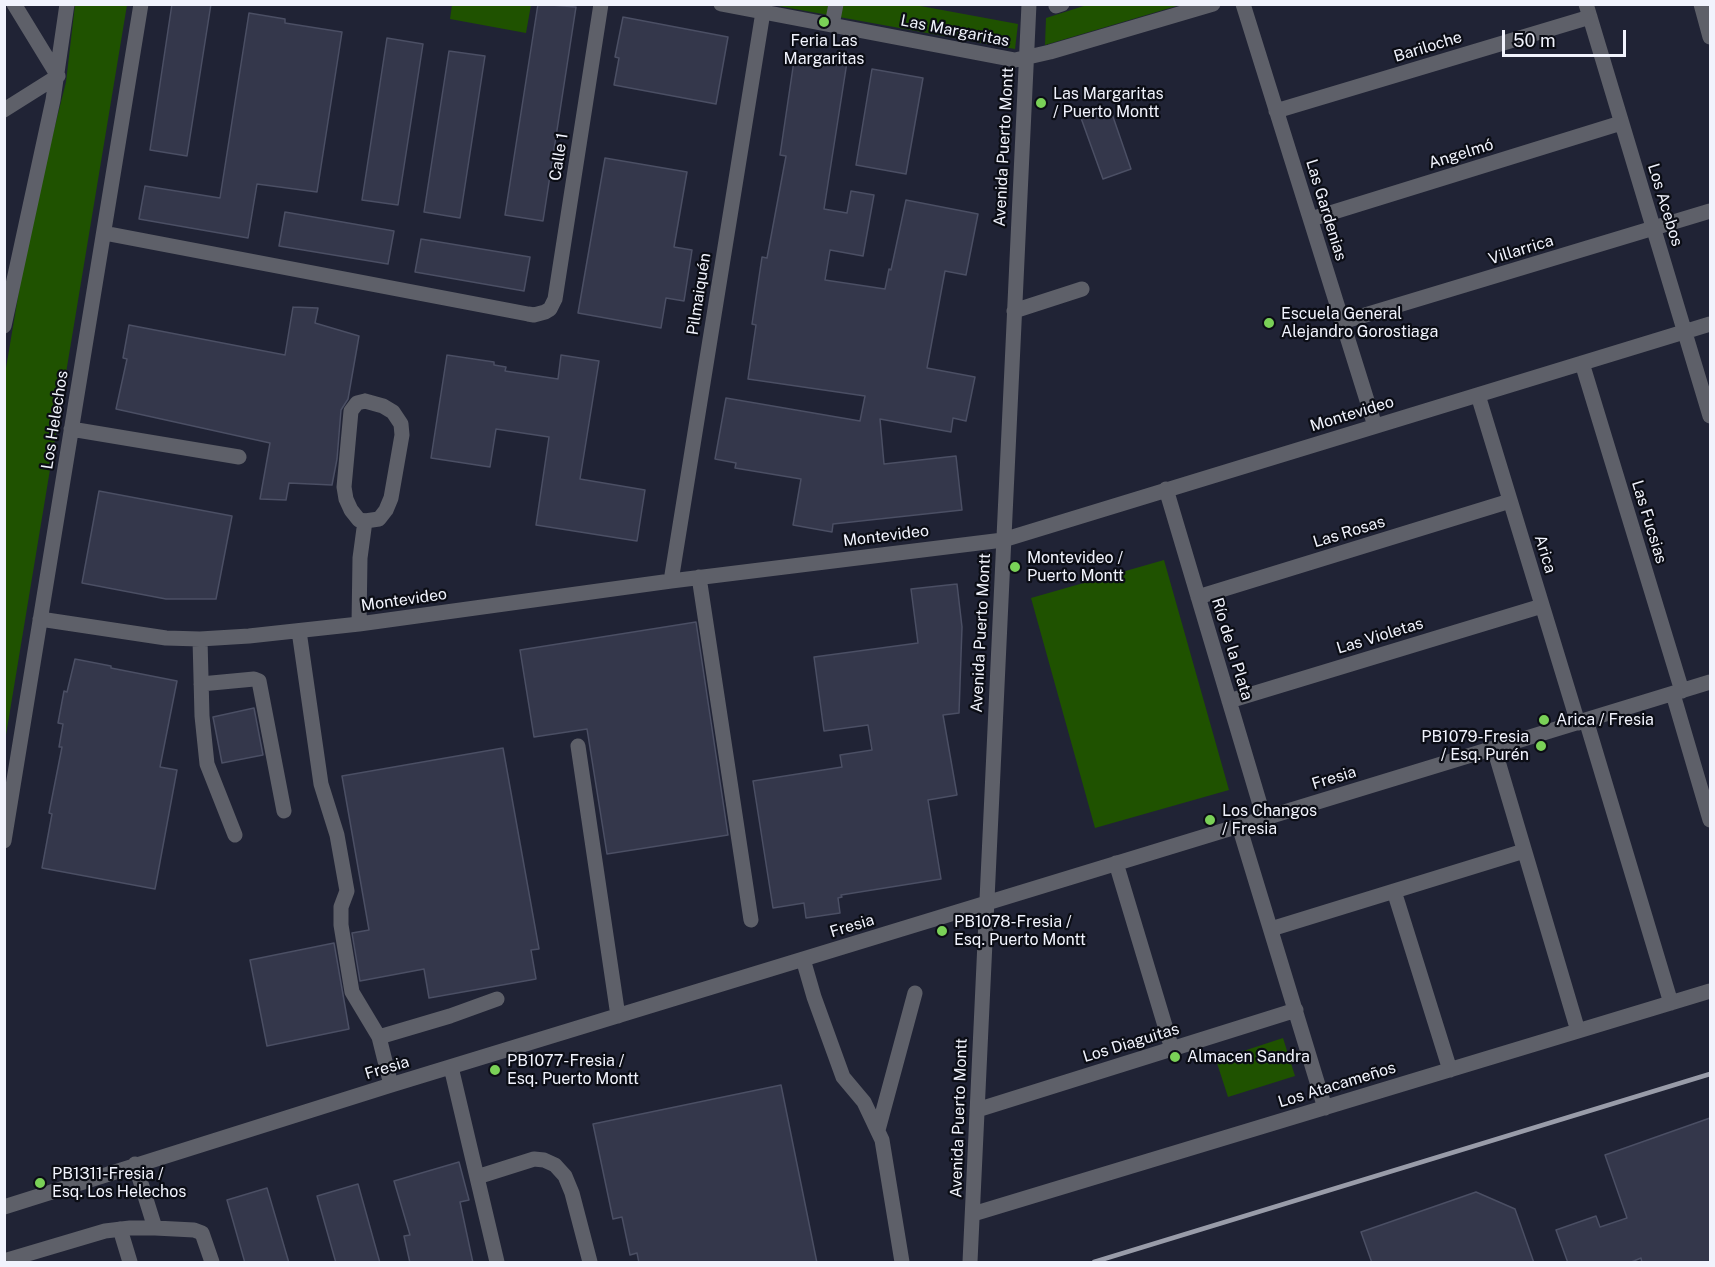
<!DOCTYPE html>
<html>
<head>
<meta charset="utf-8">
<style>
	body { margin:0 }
	#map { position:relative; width:1715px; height:1267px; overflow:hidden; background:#202335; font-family:"Public Sans",sans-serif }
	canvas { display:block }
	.frame { position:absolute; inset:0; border:6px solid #f1f3fd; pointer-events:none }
	.scale { position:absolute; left:1502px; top:30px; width:124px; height:27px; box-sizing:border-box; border:3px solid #f1f3fd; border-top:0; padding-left:8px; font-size:18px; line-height:21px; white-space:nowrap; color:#f1f3fd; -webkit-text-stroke:4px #0b0d15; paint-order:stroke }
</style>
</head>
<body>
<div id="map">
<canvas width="1715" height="1267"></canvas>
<div class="frame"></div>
<div class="scale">50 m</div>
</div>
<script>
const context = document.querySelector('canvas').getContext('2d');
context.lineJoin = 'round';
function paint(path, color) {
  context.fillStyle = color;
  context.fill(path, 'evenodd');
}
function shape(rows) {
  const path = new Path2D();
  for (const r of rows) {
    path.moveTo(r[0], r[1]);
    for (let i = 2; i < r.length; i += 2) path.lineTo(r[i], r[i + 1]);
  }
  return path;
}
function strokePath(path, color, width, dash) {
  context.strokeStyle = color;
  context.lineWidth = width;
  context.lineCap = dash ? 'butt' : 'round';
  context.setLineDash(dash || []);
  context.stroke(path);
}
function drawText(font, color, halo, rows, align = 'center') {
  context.font = font + ' "Public Sans",sans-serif';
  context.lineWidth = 4.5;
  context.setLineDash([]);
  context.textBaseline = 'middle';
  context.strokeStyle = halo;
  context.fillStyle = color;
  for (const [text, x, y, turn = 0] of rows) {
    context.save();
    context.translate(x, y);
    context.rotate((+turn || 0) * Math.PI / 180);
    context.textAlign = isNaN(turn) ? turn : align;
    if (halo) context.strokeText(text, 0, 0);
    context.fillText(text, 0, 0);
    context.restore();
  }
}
paint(shape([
	[1090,4,1180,4,1180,5,1045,45,1046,18],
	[75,5,127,5,5,741,5,374,30,225,66,82],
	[452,5,531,5,526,33,450,19],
	[773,5,915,5,1018,24,1015,49],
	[1164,560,1229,790,1095,828,1031,598],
	[1283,1038,1295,1076,1228,1097,1216,1060]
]), '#1f5200');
const building = shape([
	[172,4,211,4,187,156,150,150,172,4],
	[538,4,576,7,543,221,505,215,538,4],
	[249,13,285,19,285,23,342,32,317,192,257,184,248,238,139,219,145,186,220,198,249,13],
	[623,17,728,37,716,104,614,85,619,58,615,57,623,17],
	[387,38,423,44,398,205,362,200,387,38],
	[449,51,485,56,460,218,424,212,449,51],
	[795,54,847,62,824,209,847,213,851,191,874,195,863,256,830,250,825,280,885,289,889,269,891,270,906,200,978,214,966,275,945,271,927,368,975,377,966,421,953,418,951,432,880,419,884,464,956,456,962,510,833,524,832,532,793,525,801,479,735,468,736,463,715,459,726,398,860,421,865,396,748,379,756,325,752,324,762,257,767,258,786,156,780,155,795,54],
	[872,69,923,78,906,174,856,165,872,69],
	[1110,108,1131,169,1103,179,1081,118,1110,108],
	[605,158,687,172,674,247,692,250,684,301,666,298,661,328,578,313,605,158],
	[285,212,394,231,388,264,279,246,285,212],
	[421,239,530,257,524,291,415,272,421,239],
	[293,307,318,308,315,323,359,336,348,399,341,410,337,459,332,485,289,483,286,500,260,499,270,443,116,409,127,359,123,358,129,325,285,355,293,307],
	[447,355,494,362,494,365,506,367,505,371,558,379,561,355,599,361,580,479,645,490,637,541,536,525,549,437,496,429,490,467,431,458,447,355],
	[99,491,232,516,216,599,166,599,82,583,99,491],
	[957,584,962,627,959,713,943,715,957,795,928,800,941,879,841,895,842,897,838,898,840,913,806,918,804,903,773,908,753,781,842,767,840,755,872,750,868,725,824,731,814,657,918,643,911,589,957,584],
	[696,622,728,835,607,854,587,729,534,737,520,650,696,622],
	[75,659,111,666,111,668,177,681,160,767,177,770,155,889,42,868,52,814,49,813,62,747,59,747,63,724,58,723,64,691,67,692,75,659],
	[254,708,263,755,222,763,213,717,254,708],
	[503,748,539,949,531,950,536,979,429,998,424,969,360,981,352,933,369,930,342,776,503,748],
	[334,943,349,1029,267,1046,250,960,334,943],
	[781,1085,817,1263,639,1263,637,1253,630,1255,622,1217,613,1219,593,1124,781,1085],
	[1710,1118,1710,1263,1642,1263,1641,1258,1629,1263,1568,1263,1556,1230,1596,1216,1600,1227,1627,1218,1605,1155,1710,1118],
	[459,1162,469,1200,460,1202,473,1263,410,1263,404,1236,410,1235,394,1181,459,1162],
	[358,1184,380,1263,336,1263,317,1196,358,1184],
	[267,1188,289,1263,245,1263,227,1200,267,1188],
	[1476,1192,1515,1209,1534,1263,1372,1263,1361,1232,1476,1192]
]);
paint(building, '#34374b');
strokePath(building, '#4b4f64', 1.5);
strokePath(shape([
	[721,4,1015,60,1050,52,1213,4],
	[1243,4,1375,426],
	[1586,4,1710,416],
	[1701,4,1710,37],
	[1056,6,1062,4],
	[832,25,836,4],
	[4,110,58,76,14,4],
	[1276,111,1590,17],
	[1311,219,1621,123],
	[104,233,528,314,534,315,545,312,550,309,555,299,601,4],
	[1014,311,1082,289],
	[1342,322,1710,211],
	[4,326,53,100,67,4],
	[1582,363,1682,691],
	[1478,395,1578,723],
	[365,401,383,406,393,412,401,424,402,435,391,498,386,510,379,519,365,521,359,520,351,510,346,499,344,487,351,411,357,403,365,401],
	[71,429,239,457],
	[1166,489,1264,818],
	[699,577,751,920],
	[671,581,763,12],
	[1198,597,1510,501],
	[40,619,166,638,200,639,249,636,359,624,671,581,1003,540,1710,324],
	[359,624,360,558,365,521],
	[299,631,321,784,337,835,347,891,341,907,341,925,352,992,379,1037],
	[200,639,202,716,207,764,235,835],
	[201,684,254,679,259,681,284,811],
	[1673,694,1710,820],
	[1229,701,1542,606],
	[1586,720,1671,1003],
	[578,746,618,1016],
	[1494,748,1578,1031],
	[1239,826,1325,1108],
	[4,841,141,4],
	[1116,863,1172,1049],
	[1394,891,1450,1070],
	[1271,929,1524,851],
	[803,959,814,997,843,1077,864,1102,882,1140,902,1262],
	[451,1067,497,1262],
	[391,1085,379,1037,450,1016,497,999],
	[977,1110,1296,1010],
	[878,1130,915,993],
	[135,1164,155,1228],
	[477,1177,534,1159,544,1160,555,1165,565,1176,572,1193,590,1262],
	[4,1207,391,1085,1710,682],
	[973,1214,1710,991],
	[120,1229,130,1262],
	[4,1261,105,1231,130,1228,155,1228,194,1230,202,1233,212,1262],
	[970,1262,1029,4]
]), '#5e6069', 15);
strokePath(shape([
	[1094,1262,1710,1074]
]), '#999ca9', 4.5);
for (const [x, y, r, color] of [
	[824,22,6,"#7ad157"],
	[1041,103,6,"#7ad157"],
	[1269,323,6,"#7ad157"],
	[1015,567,6,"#7ad157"],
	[1544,720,6,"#7ad157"],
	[1541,746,6,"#7ad157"],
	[1210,820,6,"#7ad157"],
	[942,931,6,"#7ad157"],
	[1175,1057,6,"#7ad157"],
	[495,1070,6,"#7ad157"],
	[40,1183,6,"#7ad157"]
]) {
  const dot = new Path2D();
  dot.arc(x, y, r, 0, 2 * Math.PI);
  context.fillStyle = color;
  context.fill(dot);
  strokePath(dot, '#0b0d15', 2);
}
drawText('16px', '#f1f3fd', '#0b0d15', [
	["Las Margaritas",955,31,11],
	["Bariloche",1428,47,-17],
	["Avenida Puerto Montt",1004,147,-87],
	["Angelmó",1461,154,-17],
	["Calle 1",559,157,-81],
	["Los Acebos",1665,205,73],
	["Las Gardenias",1326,210,73],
	["Villarrica",1521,250,-17],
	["Pilmaiquén",699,294,-81],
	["Montevideo",1352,414,-17],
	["Los Helechos",55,420,-81],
	["Las Fucsias",1649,522,73],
	["Las Rosas",1349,532,-17],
	["Montevideo",886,536,-7],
	["Arica",1545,554,73],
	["Montevideo",404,600,-8],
	["Avenida Puerto Montt",981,633,-87],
	["Las Violetas",1380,636,-17],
	["Río de la Plata",1232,649,73],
	["Fresia",1334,778,-17],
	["Fresia",852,926,-17],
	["Los Diaguitas",1131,1043,-17],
	["Fresia",387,1068,-17],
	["Los Atacameños",1337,1085,-17],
	["Avenida Puerto Montt",959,1118,-88]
]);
drawText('16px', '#f1f3fd', '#0b0d15', [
	["Feria Las",824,41,"center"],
	["Margaritas",824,59,"center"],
	["Las Margaritas",1053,94],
	["/ Puerto Montt",1053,112],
	["Escuela General",1281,314],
	["Alejandro Gorostiaga",1281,332],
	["Montevideo /",1027,558],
	["Puerto Montt",1027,576],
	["Arica / Fresia",1556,720],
	["PB1079-Fresia",1529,737,"right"],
	["/ Esq. Purén",1529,755,"right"],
	["Los Changos",1222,811],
	["/ Fresia",1222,829],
	["PB1078-Fresia /",954,922],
	["Esq. Puerto Montt",954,940],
	["Almacen Sandra",1187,1057],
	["PB1077-Fresia /",507,1061],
	["Esq. Puerto Montt",507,1079],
	["PB1311-Fresia /",52,1174],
	["Esq. Los Helechos",52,1192]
], 'left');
</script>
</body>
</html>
